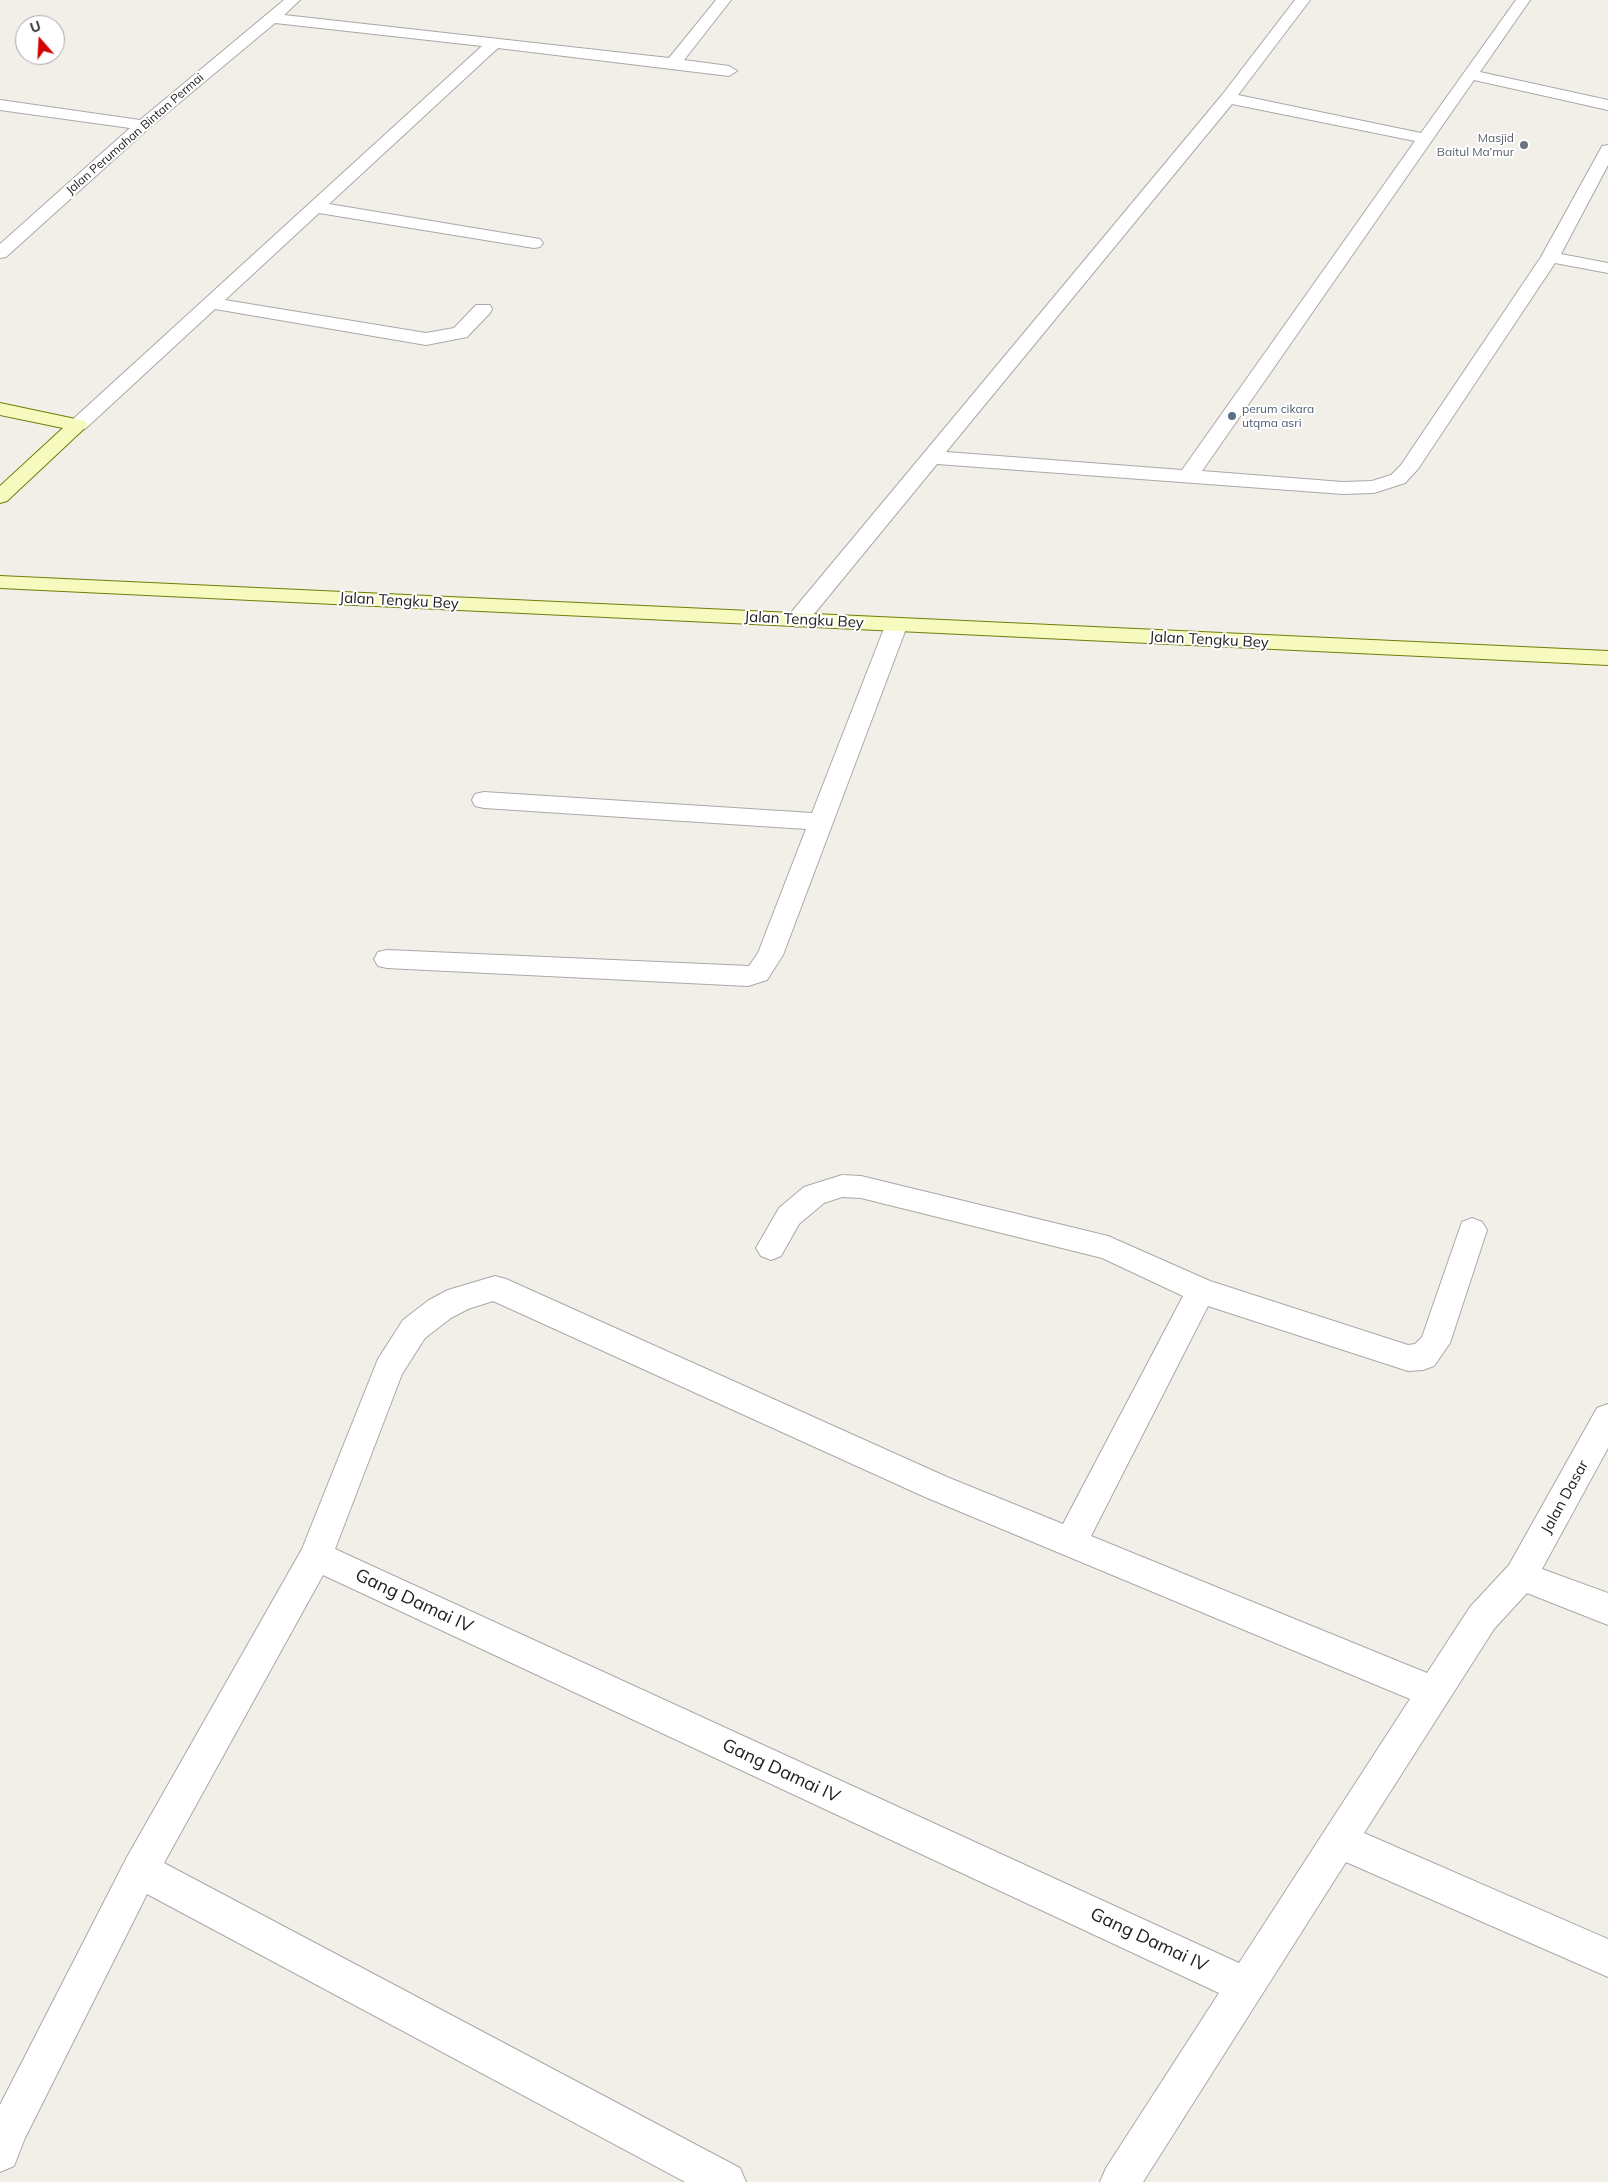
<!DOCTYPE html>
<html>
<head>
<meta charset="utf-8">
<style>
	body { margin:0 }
	#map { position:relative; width:1608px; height:2182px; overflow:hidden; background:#f2efe9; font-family:Mulish,sans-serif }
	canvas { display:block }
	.north { position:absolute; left:15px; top:15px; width:50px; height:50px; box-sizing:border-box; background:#fff; border:1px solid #a7a7a7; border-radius:50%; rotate:341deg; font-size:14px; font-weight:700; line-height:20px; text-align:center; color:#222 }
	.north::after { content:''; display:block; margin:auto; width:18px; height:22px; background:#d40000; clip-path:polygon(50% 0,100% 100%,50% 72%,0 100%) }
</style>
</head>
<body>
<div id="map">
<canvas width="1608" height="2182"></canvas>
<div class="north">U</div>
</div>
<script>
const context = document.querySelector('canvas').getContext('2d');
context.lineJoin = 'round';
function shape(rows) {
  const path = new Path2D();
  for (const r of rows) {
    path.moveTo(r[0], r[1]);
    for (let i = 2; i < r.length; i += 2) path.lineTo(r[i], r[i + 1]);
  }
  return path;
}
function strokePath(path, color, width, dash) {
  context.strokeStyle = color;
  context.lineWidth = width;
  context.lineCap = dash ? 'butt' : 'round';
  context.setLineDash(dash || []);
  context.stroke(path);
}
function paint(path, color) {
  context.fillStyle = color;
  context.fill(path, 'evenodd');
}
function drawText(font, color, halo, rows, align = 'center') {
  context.font = font + ' Mulish,sans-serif';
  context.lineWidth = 4;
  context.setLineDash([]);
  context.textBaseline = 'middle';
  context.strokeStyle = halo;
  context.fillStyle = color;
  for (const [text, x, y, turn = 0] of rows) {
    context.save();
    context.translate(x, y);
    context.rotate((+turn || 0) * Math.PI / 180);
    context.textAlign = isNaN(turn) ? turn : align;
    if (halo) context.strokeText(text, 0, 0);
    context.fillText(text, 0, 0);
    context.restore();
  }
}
const street = shape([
	[284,0,300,0,284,15,669,58,716,0,731,0,684,60,729,66,737,71,729,76,498,48,329,204,534,238,540,239,543,243,540,247,534,248,319,213,225,300,426,333,454,328,476,305,490,305,492,309,490,313,467,337,426,345,215,309,85,429,71,429,68,425,71,421,482,46,275,23,149,128,6,257,0,258,0,244,130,128,0,110,0,100,140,120,284,0],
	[1295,0,1310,0,1238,95,1421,133,1516,0,1530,0,1480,72,1608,100,1608,110,1474,80,1202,471,1343,482,1372,481,1391,475,1401,465,1541,257,1600,150,1602,146,1608,145,1608,165,1561,254,1608,263,1608,273,1555,263,1418,469,1405,483,1374,493,1343,494,937,464,805,625,797,627,789,625,786,620,789,615,1222,95,1295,0],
	[1232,104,1415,141,1182,470,946,452,1232,104],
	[896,619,904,621,907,626,783,955,767,980,748,986,387,968,378,966,374,959,378,952,387,950,749,966,758,953,806,829,484,808,475,806,472,800,475,794,484,792,812,813,885,626,888,621,896,619],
	[842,1175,861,1176,1108,1236,1210,1281,1408,1345,1415,1344,1422,1337,1462,1222,1472,1218,1482,1222,1487,1230,1450,1343,1434,1366,1423,1370,1408,1371,1208,1306,1091,1536,1427,1673,1470,1607,1509,1565,1597,1408,1608,1404,1608,1448,1542,1569,1608,1593,1608,1625,1527,1593,1494,1629,1364,1833,1608,1939,1608,1977,1346,1862,1143,2182,1100,2182,1106,2168,1219,1993,323,1575,164,1863,740,2168,746,2182,685,2182,147,1894,25,2138,14,2166,0,2172,0,2105,127,1857,302,1549,378,1359,403,1320,429,1300,448,1290,495,1276,506,1279,947,1477,1063,1524,1183,1296,1102,1258,861,1198,842,1197,824,1203,799,1224,781,1256,771,1260,761,1256,756,1248,779,1208,804,1187,842,1175],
	[493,1301,925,1497,1410,1699,1239,1963,335,1549,402,1374,425,1338,451,1318,468,1309,493,1301]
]);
const secondary = shape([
	[0,403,85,421,88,425,7,501,0,503,0,486,63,428,0,415,0,403],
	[0,576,1608,651,1608,665,0,588,0,576]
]);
strokePath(street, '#a9a9a9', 2);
strokePath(secondary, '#707d05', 2);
paint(street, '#fff');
paint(secondary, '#f7fabf');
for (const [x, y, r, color] of [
	[1524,145,5,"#6b7280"],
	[1232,416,5,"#5c6f8a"]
]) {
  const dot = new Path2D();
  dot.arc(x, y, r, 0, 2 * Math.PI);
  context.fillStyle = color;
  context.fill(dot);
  strokePath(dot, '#fff', 2);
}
drawText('12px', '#222', '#fff', [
	["Jalan Perumahan Bintan Permai",135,134,-41]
]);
drawText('12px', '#5b616d', '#fff', [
	["Masjid",1514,138],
	["Baitul Ma’mur",1514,152]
], 'right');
drawText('12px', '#4e5e75', '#fff', [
	["perum cikara",1242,409],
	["utqma asri",1242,423]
], 'left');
drawText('15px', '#222', '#fff', [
	["Jalan Tengku Bey",399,601,3],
	["Jalan Tengku Bey",804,620,3],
	["Jalan Tengku Bey",1209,640,3],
	["Jalan Dasar",1565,1497,-61]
]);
drawText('18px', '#222', '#fff', [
	["Gang Damai IV",414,1601,25],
	["Gang Damai IV",781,1771,25],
	["Gang Damai IV",1149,1940,25]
]);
</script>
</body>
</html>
